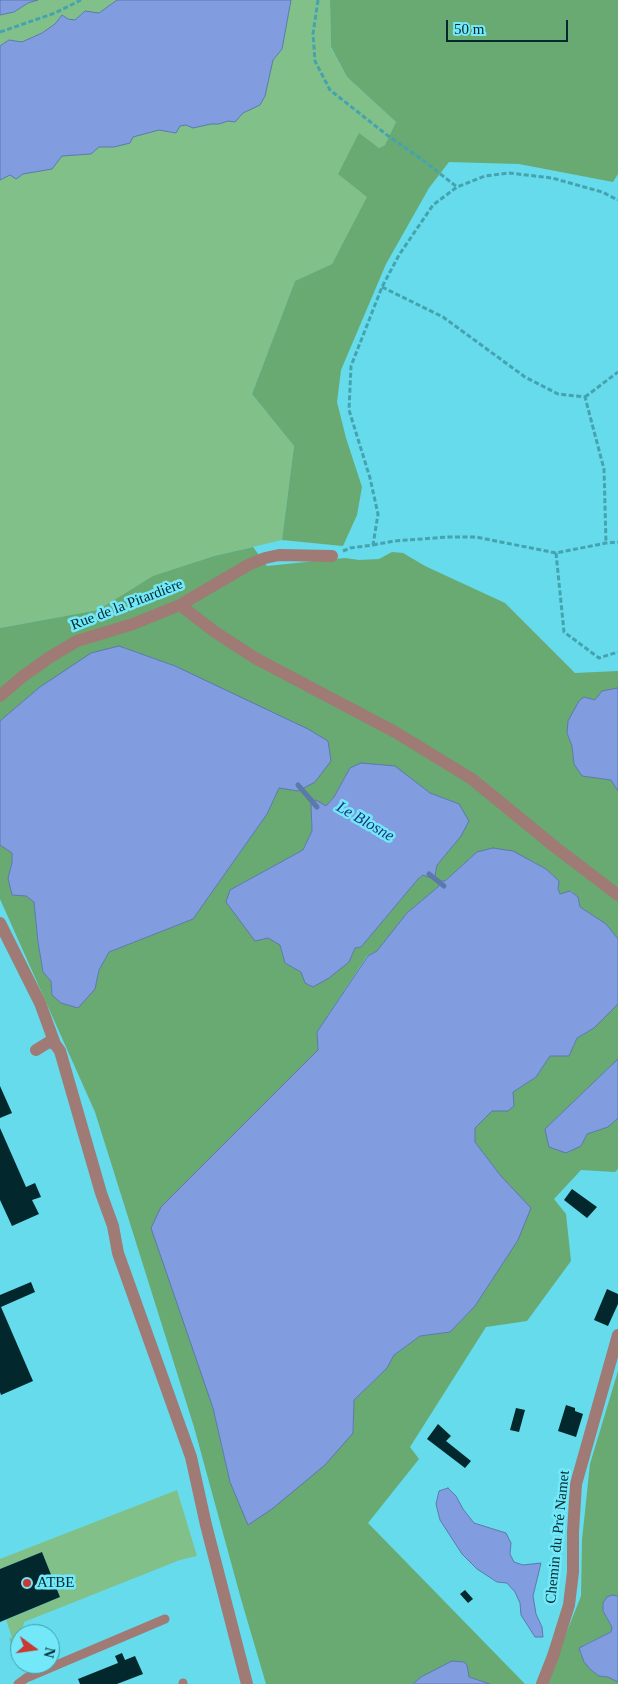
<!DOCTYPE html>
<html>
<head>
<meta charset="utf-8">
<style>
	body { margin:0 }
	#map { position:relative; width:618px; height:1684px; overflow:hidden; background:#65dbeb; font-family:Georgia,serif }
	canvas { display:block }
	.north { position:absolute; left:10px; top:1624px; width:50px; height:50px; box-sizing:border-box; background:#73e8f9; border:1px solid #459ca8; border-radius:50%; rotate:104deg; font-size:14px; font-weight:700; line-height:20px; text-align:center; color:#01292e }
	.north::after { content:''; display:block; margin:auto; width:18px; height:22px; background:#c73932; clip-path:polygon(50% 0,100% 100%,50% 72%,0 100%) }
	.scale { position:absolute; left:446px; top:20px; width:122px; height:22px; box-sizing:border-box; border:2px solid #01292e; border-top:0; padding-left:6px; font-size:15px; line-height:18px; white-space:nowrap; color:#01292e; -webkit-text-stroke:4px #73e8f9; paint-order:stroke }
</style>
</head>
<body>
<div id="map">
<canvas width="618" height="1684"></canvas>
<div class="north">N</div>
<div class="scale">50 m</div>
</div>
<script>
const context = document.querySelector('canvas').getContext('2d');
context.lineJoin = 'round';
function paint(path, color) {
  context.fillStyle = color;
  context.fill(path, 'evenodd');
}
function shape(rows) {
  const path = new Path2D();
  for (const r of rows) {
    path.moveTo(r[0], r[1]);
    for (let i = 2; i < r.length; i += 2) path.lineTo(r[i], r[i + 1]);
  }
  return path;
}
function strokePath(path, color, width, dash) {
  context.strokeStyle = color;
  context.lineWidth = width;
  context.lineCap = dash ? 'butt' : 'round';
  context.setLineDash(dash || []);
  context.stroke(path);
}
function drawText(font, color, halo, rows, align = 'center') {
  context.font = font + ' Georgia,serif';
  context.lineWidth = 5;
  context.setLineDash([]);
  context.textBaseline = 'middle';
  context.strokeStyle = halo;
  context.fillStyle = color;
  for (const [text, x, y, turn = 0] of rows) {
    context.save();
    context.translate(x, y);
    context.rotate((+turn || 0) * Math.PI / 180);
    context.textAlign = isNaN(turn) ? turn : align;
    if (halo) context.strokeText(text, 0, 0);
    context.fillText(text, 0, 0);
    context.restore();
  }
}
paint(shape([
	[38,0,117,0,98,13,85,11,75,20,68,19,62,15,55,24,42,33,22,42,9,40,0,46,0,15,14,12,28,3],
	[291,0,330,0,331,48,347,77,396,122,385,145,379,148,359,134,368,197,332,264,295,281,252,394,294,446,282,540,214,556,154,576,98,610,0,628,0,180,10,175,16,178,23,174,52,169,62,156,91,154,99,147,114,147,133,137,159,130,175,133,180,126,186,125,193,128,211,124,219,124,228,121,235,121,243,113,260,105,273,60,282,49],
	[177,1490,197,1556,180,1560,24,1622,22,1634,20,1634,19,1654,15,1653,9,1639,12,1637,6,1620,60,1597,42,1552,0,1569,0,1559]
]), '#82c08a');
paint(shape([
	[330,0,618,0,618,174,613,182,519,164,449,162,429,188,386,264,341,370,337,402,346,438,362,487,357,515,343,546,282,540,294,446,252,394,295,281,332,264,367,197,338,174,359,133,379,148,385,145,396,122,347,77,331,47],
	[253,547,267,566,345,558,359,560,379,559,392,552,403,553,425,566,505,603,575,673,618,671,618,688,602,691,595,700,584,697,567,733,572,746,574,764,596,778,611,780,618,791,618,939,606,924,580,907,578,897,571,891,560,894,558,889,559,881,546,869,532,861,477,852,445,881,441,881,438,887,407,913,377,951,367,956,317,1032,318,1050,161,1207,213,1408,230,1482,248,1524,353,1433,354,1400,387,1368,394,1355,420,1336,450,1332,475,1306,518,1240,500,1175,475,1142,475,1128,492,1111,507,1111,513,1092,536,1077,550,1055,569,1056,577,1038,594,1028,618,1004,618,1059,545,1129,581,1146,587,1134,608,1127,618,1118,618,1169,615,1172,581,1170,554,1199,566,1214,571,1261,527,1321,486,1327,410,1447,419,1459,368,1523,525,1684,490,1684,469,1677,443,1666,430,1673,421,1677,413,1684,266,1684,241,1599,194,1427,95,1112,0,899,0,845,12,853,12,863,8,878,34,902,38,942,43,972,51,981,52,995,95,989,99,970,109,952,193,919,267,814,279,788,209,684,175,666,119,646,40,687,0,721,0,628,98,610,153,576,214,556],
	[395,767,430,793,459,804,461,836,437,865,435,876,423,875,418,879,361,947,355,948,349,962,301,972,285,963,280,945,234,911,227,902,230,890,303,850,312,831,311,810,316,801,326,806,334,797,350,768],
	[618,1371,618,1596,612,1595,603,1611,612,1627,611,1632,584,1645,580,1653,590,1669,599,1676,608,1677,618,1682,618,1684,546,1684,581,1596,582,1540,590,1464]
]), '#69a972');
const water = shape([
	[0,0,38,0,28,3,14,12,0,15,0,0],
	[117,0,291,0,282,49,273,60,265,96,260,105,243,113,235,122,228,121,219,124,211,124,193,128,186,125,180,126,176,133,159,130,133,137,130,143,114,147,99,147,91,154,62,156,52,169,23,174,16,179,10,175,0,180,0,46,9,40,22,42,42,33,55,24,62,15,68,19,75,20,85,11,99,13,117,0],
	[119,646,175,666,308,729,328,741,331,761,315,782,298,791,279,788,267,814,193,919,109,952,99,970,95,989,78,1008,61,1003,52,995,51,981,43,972,38,942,34,902,26,896,12,895,8,878,12,863,12,853,0,845,0,721,40,687,91,653,119,646],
	[618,688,618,791,611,780,582,776,574,764,572,746,567,733,568,721,579,701,584,697,595,700,602,691,618,688],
	[361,763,395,766,430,793,459,804,469,821,461,836,437,865,435,876,431,878,423,875,418,879,361,947,355,948,349,962,329,978,313,987,305,983,301,972,285,963,280,945,268,938,255,941,226,902,230,890,303,850,312,831,311,803,316,800,326,806,334,797,350,768,361,763],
	[493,848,513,851,546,869,559,881,558,889,560,894,570,891,578,897,580,907,606,924,618,939,618,1004,594,1028,577,1038,569,1056,550,1056,536,1077,513,1092,514,1106,508,1111,492,1111,475,1128,475,1142,500,1175,531,1208,518,1240,475,1306,450,1332,420,1336,394,1355,387,1368,354,1400,353,1433,325,1465,272,1509,248,1525,230,1482,213,1408,151,1228,161,1207,318,1050,317,1032,368,956,377,951,407,913,438,887,441,881,445,881,477,852,493,848],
	[618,1059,618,1118,608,1127,587,1134,581,1146,566,1153,549,1147,545,1129,618,1059],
	[448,1488,456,1496,463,1509,474,1523,506,1533,511,1543,510,1554,514,1562,523,1565,541,1563,533,1596,536,1614,542,1627,543,1637,535,1637,521,1615,520,1603,515,1592,507,1583,497,1582,477,1569,462,1554,440,1520,436,1504,439,1491,448,1488],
	[612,1595,618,1596,618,1682,608,1677,599,1676,590,1669,584,1662,579,1648,611,1632,612,1627,603,1611,603,1603,607,1597,612,1595],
	[452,1661,464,1662,467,1665,469,1677,490,1684,413,1684,421,1677,452,1661]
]);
paint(water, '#829ce0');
strokePath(water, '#5b7aab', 1);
strokePath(shape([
	[298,785,317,807],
	[429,874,444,886]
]), '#5b7aab', 5);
paint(shape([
	[0,1086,12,1113,0,1118],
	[0,1128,26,1187,35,1183,41,1197,32,1200,39,1214,12,1226,0,1200],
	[572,1189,597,1207,587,1218,564,1200],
	[31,1282,35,1292,1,1307,33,1381,1,1395,0,1392,0,1295],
	[607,1289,618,1294,618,1304,608,1326,594,1320],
	[566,1405,575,1408,575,1411,583,1414,576,1437,558,1431],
	[516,1408,525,1410,519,1432,510,1430],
	[438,1424,451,1436,446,1441,471,1461,465,1468,427,1439],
	[42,1552,60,1597,0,1622,0,1569],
	[465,1590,473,1599,468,1603,460,1594],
	[122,1653,125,1660,135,1656,143,1674,117,1684,80,1684,78,1679,118,1663,115,1656]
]), '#02282d');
strokePath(shape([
	[318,0,313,34,315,61,330,90,387,135,424,161,457,187],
	[0,32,55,13,81,0],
	[382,287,443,317,525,377,558,394,585,397,604,469,606,543],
	[585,397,618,372],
	[373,545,394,541,448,537,476,537,556,553,606,543,618,542],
	[343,551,350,548,373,545,378,514,370,478,349,410,351,366,382,287,399,255,433,205,457,187,485,176,509,173,552,178,602,192,618,200],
	[556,553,564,632,599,658,618,652]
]), '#45a3af', 3, [5, 2.5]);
strokePath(shape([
	[183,1683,183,1684],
	[18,1684,26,1678,165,1619]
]), '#a07a74', 9);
strokePath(shape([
	[180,605,215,632,255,658,395,732,472,779,555,847,618,895],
	[0,696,22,677,50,657,77,641,133,624,180,605,250,564,265,558,279,555,332,556],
	[0,923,40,1003,55,1044],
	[36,1050,49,1042,55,1044,60,1051,101,1193,113,1226,118,1253,191,1457,206,1525,247,1684],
	[542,1684,553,1656,569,1605,573,1572,573,1532,576,1484,618,1335]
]), '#a07a74', 12);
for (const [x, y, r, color] of [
	[27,1583,5,"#c73932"]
]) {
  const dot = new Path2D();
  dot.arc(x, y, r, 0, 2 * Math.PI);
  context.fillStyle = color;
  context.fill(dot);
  strokePath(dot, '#73e8f9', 2);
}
drawText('15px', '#01292e', '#73e8f9', [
	["Rue de la Pitardière",127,605,-21],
	["Chemin du Pré Namet",558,1537,-84]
]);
drawText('15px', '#01292e', '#73e8f9', [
	["ATBE",37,1583]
], 'left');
drawText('italic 16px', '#1d3280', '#73e8f9', [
	["Le Blosne",365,822,30]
]);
</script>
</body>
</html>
